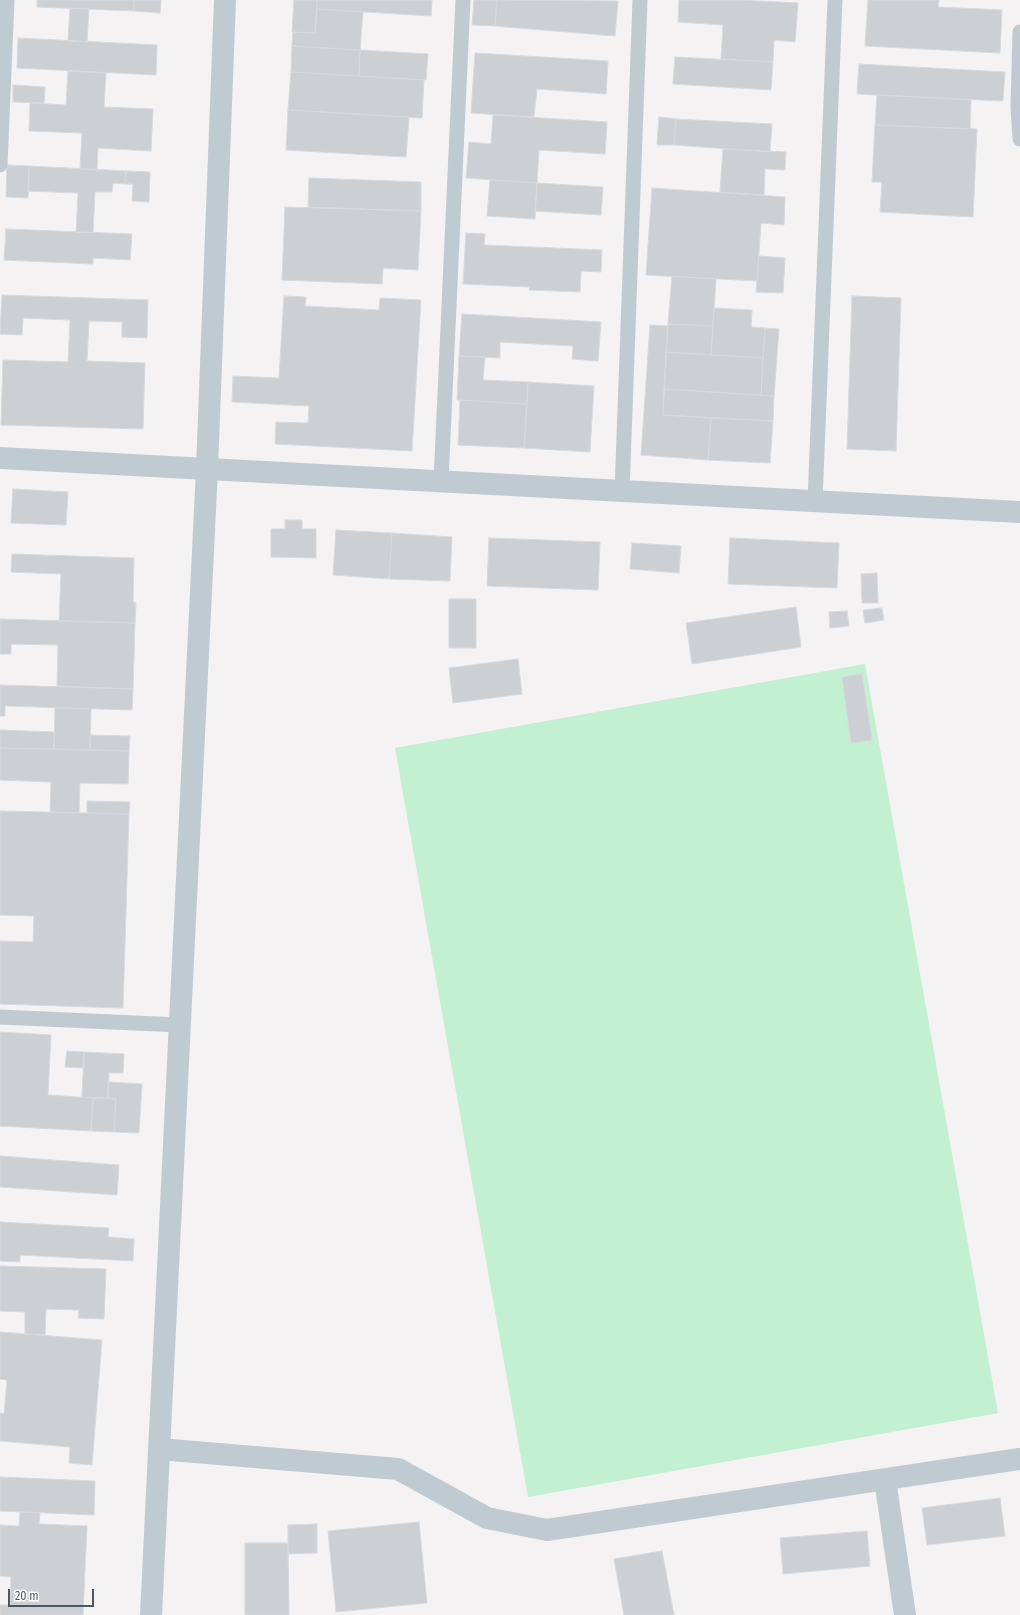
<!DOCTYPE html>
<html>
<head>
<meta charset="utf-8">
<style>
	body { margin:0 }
	#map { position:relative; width:1020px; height:1615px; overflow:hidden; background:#f4f2f3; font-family:"Fira Sans Condensed",sans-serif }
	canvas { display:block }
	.scale { position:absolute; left:8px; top:1589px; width:86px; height:18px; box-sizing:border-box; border:2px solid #4a5760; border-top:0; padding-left:5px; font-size:12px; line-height:14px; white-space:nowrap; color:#4a5760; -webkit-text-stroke:3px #fff; paint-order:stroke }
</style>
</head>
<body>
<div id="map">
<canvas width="1020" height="1615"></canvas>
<div class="scale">20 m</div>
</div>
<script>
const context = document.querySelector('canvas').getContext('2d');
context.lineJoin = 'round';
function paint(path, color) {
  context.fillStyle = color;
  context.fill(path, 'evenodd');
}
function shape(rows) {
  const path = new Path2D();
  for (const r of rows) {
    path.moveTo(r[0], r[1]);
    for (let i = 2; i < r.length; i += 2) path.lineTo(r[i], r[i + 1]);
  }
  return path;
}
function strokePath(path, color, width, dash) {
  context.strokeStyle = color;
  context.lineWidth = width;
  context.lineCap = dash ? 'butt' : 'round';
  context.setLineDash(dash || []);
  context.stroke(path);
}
paint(shape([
	[865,664,998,1413,528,1497,395,748]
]), '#c2f0d0');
const building = shape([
	[37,0,134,0,134,11,37,7,37,0],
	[134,0,161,0,160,13,134,11,134,0],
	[294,0,317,0,315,33,292,32,294,0],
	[317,0,432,0,431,16,317,9,317,0],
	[474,0,497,0,495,26,472,25,474,0],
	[497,0,618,1,615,36,495,26,497,0],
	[679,0,738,0,798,3,795,42,774,40,773,62,721,59,723,25,678,22,679,0],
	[868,0,939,0,938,7,1002,10,1000,53,865,46,868,0],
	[70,8,89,9,87,42,68,41,70,8],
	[317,9,363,12,360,50,292,46,293,32,315,33,317,9],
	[18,38,157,45,156,75,17,68,18,38],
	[292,46,360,50,359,76,291,72,292,46],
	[360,50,428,54,426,80,359,76,360,50],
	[475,53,608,61,606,94,537,89,534,117,471,113,475,53],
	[675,57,773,62,771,90,673,84,675,57],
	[859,64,1005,72,1003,101,857,94,859,64],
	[68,71,106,73,104,107,153,109,151,151,98,148,97,170,80,169,82,133,29,131,30,103,66,105,68,71],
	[291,72,424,80,422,118,288,110,291,72],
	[13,85,45,87,44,103,13,102,13,85],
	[877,95,971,100,970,129,875,125,877,95],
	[288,110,409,117,406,157,286,150,288,110],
	[493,115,607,122,605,154,539,150,537,183,466,178,469,142,491,144,493,115],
	[659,117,676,119,674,145,657,145,659,117],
	[676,119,772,124,770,152,674,145,676,119],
	[875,125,977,129,973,217,880,212,882,182,872,182,875,125],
	[723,149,786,152,785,170,765,169,764,195,720,192,723,149],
	[7,165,29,166,28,198,6,197,7,165],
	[29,166,126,171,125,184,113,183,112,192,95,192,93,233,76,232,78,193,28,191,29,166],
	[126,171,150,172,149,202,132,201,133,184,125,184,126,171],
	[309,178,421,182,421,211,308,207,309,178],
	[490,180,537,183,535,219,487,216,490,180],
	[537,183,603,187,601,215,535,211,537,183],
	[652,188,785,197,784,225,761,223,757,281,646,275,652,188],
	[285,207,421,211,418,270,383,268,382,284,282,280,285,207],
	[6,229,132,234,130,260,93,258,93,264,4,260,6,229],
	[466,233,485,234,484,245,602,250,601,272,581,271,580,292,529,290,530,287,463,284,466,233],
	[759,256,785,258,783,293,756,292,759,256],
	[672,276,716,279,713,326,668,324,672,276],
	[2,295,148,300,147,338,122,337,122,322,89,321,87,361,145,363,143,429,1,425,3,360,68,362,70,320,23,318,22,335,0,334,2,295],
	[284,296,306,297,305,306,379,310,380,298,421,300,412,451,275,444,276,422,308,423,309,406,232,402,233,376,279,378,284,296],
	[852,296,901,298,896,451,847,449,852,296],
	[714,308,752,310,751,327,765,328,763,358,711,355,714,308],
	[462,314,601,322,598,361,572,359,573,346,500,342,500,358,459,356,462,314],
	[668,324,713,326,711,355,666,352,668,324],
	[650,325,668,326,663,415,711,418,708,460,641,455,650,325],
	[765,328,779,329,774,396,761,395,765,328],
	[666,352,763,358,761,395,664,389,666,352],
	[459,356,485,357,483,380,528,382,527,404,457,400,459,356],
	[528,382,594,386,590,452,524,448,528,382],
	[664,389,774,396,773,421,663,415,664,389],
	[460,400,527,404,524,448,458,445,460,400],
	[711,418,773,421,770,463,708,460,711,418],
	[13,489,68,492,66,525,11,523,13,489],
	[285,520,302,520,302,529,316,529,316,558,271,557,271,529,285,529,285,520],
	[336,530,392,533,389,579,333,575,336,530],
	[392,533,452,537,450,581,389,579,392,533],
	[489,538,600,542,598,590,487,586,489,538],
	[730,538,839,543,837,588,728,584,730,538],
	[632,543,681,546,679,573,630,569,632,543],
	[12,554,134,558,133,602,136,603,135,623,59,621,61,574,11,572,12,554],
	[877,573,878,603,862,603,861,574,877,573],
	[449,599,476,599,476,648,449,648,449,599],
	[796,607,801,647,692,664,686,623,796,607],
	[882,608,884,620,865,623,863,610,882,608],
	[847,611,849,626,830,628,829,612,847,611],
	[0,619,135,623,133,689,57,686,58,645,11,644,11,654,0,654,0,619],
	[518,659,522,694,453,703,449,668,518,659],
	[862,674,872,740,851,743,842,677,862,674],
	[0,685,133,689,132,710,5,706,5,716,0,716,0,685],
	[55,708,91,709,90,750,54,749,55,708],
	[0,730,54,732,54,749,0,748,0,730],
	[90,735,130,736,129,751,90,750,90,735],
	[0,748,129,751,128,784,80,783,79,813,50,812,51,782,0,780,0,748],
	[87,801,130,802,129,814,87,813,87,801],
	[0,811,129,814,123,1008,0,1004,0,941,33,942,34,916,0,915,0,811],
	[0,1032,51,1035,48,1095,93,1098,91,1131,0,1126,0,1032],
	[67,1051,84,1052,84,1068,65,1067,67,1051],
	[84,1052,124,1054,123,1073,109,1073,108,1098,82,1097,84,1052],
	[108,1082,142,1084,139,1133,114,1132,116,1099,108,1098,108,1082],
	[93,1098,116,1099,114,1132,91,1131,93,1098],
	[0,1156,119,1165,117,1195,0,1187,0,1156],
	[0,1222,109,1228,108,1237,134,1239,133,1261,20,1255,20,1262,0,1261,0,1222],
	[0,1266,106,1269,104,1319,78,1318,79,1310,46,1309,45,1335,25,1334,25,1312,0,1311,0,1266],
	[0,1332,102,1340,92,1465,69,1463,70,1447,0,1441,0,1413,4,1414,7,1380,0,1379,0,1332],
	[0,1477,95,1481,94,1515,0,1511,0,1477],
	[1000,1498,1005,1536,927,1545,922,1508,1000,1498],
	[20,1512,40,1513,39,1524,87,1526,83,1615,0,1615,0,1605,10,1605,11,1577,0,1576,0,1525,19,1526,20,1512],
	[419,1522,427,1603,336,1612,328,1531,419,1522],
	[317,1524,317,1553,288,1554,288,1525,317,1524],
	[867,1531,870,1566,783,1574,780,1538,867,1531],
	[245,1543,288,1543,289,1615,245,1615,245,1543],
	[662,1551,674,1615,624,1615,614,1559,662,1551]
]);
paint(building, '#ccd0d4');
strokePath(building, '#d6d9dd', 1);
strokePath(shape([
	[1020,32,1018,107,1020,139],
	[0,165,7,0],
	[441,481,463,0],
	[622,492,640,0],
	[815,502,835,0],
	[0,1017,180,1025]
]), '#c0cbd1', 15);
strokePath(shape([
	[159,1449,398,1469,487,1518,547,1530,1020,1459],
	[885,1480,905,1615],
	[151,1615,207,469,225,0]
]), '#c0cbd1', 22);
strokePath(shape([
	[0,458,1020,512]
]), '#c0cbd1', 22);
</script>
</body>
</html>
